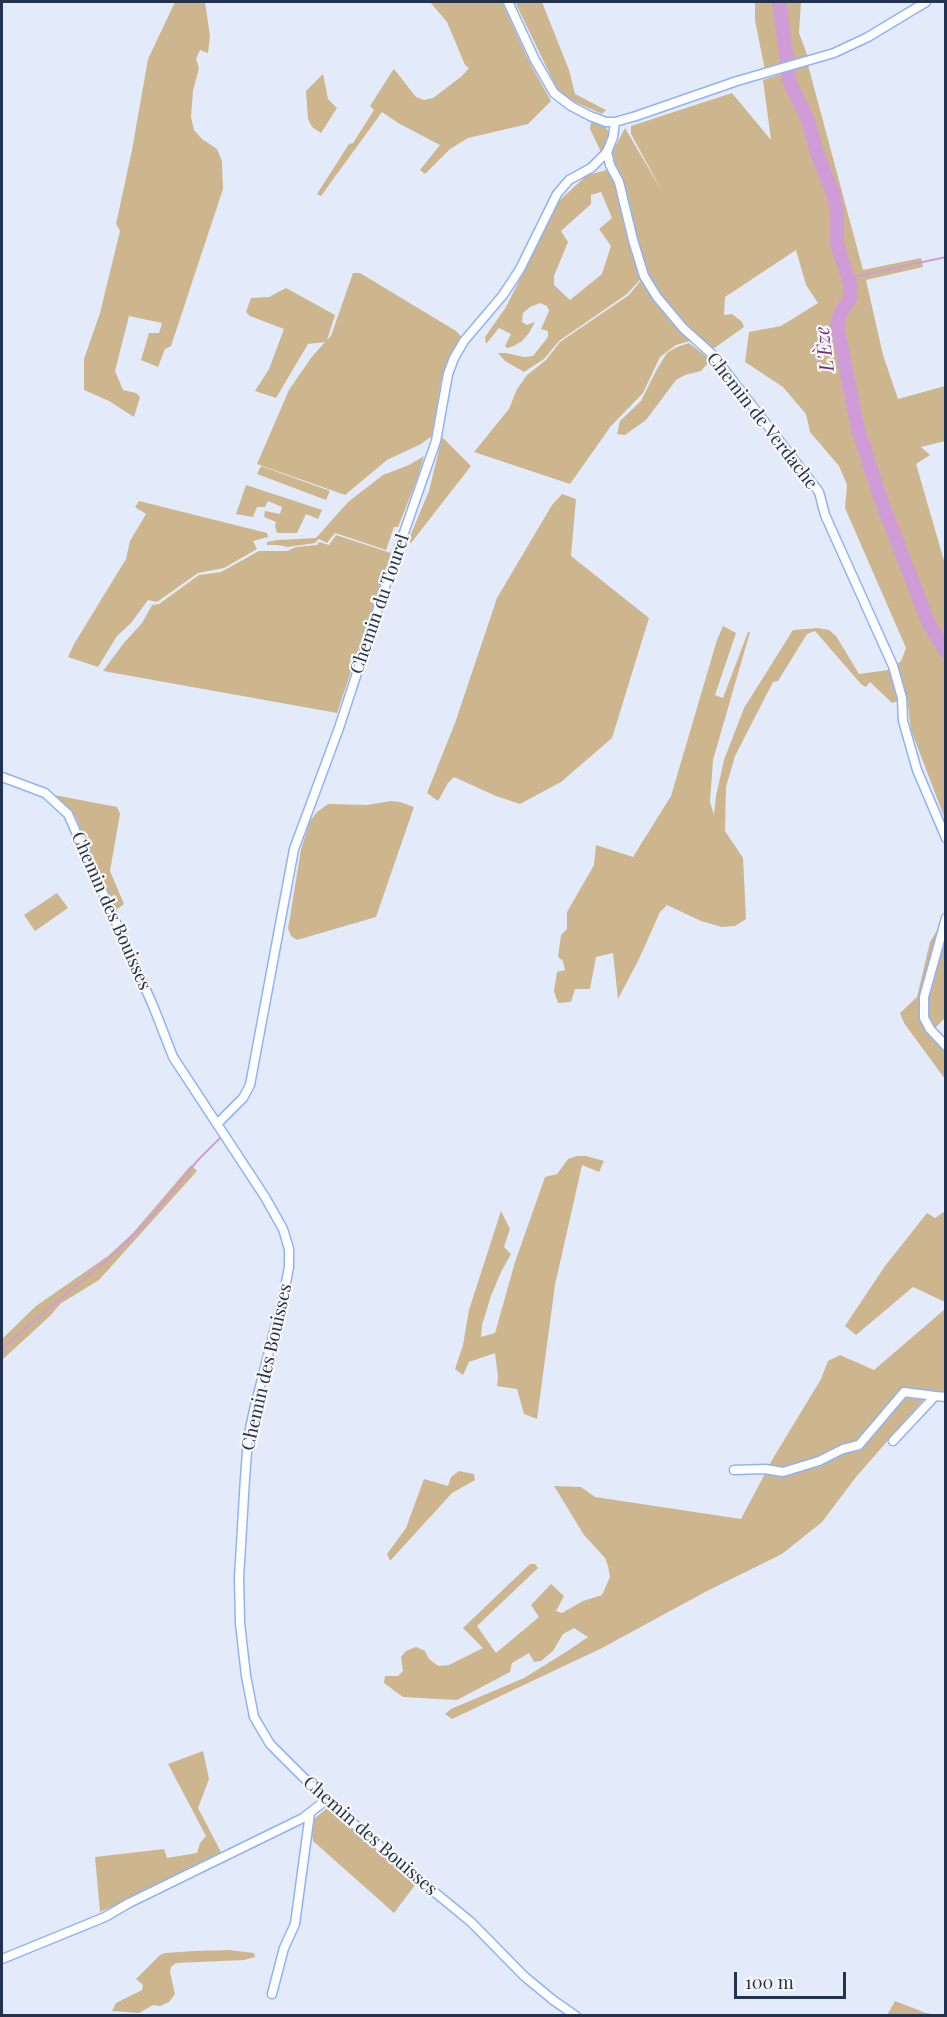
<!DOCTYPE html>
<html>
<head>
<meta charset="utf-8">
<style>
	body { margin:0 }
	#map { position:relative; width:947px; height:2017px; overflow:hidden; background:#e3ebfa; font-family:"Playfair Display",serif }
	canvas { display:block }
	.frame { position:absolute; inset:0; border:3px solid #23324e; pointer-events:none }
	.scale { position:absolute; left:734px; top:1972px; width:112px; height:27px; box-sizing:border-box; border:3px solid #23324e; border-top:0; padding-left:8px; font-size:18px; line-height:21px; white-space:nowrap; color:#23324e; -webkit-text-stroke:4px #f8f8f8; paint-order:stroke }
</style>
</head>
<body>
<div id="map">
<canvas width="947" height="2017"></canvas>
<div class="frame"></div>
<div class="scale">100 m</div>
</div>
<script>
const context = document.querySelector('canvas').getContext('2d');
context.lineJoin = 'round';
function paint(path, color) {
  context.fillStyle = color;
  context.fill(path, 'evenodd');
}
function shape(rows) {
  const path = new Path2D();
  for (const r of rows) {
    path.moveTo(r[0], r[1]);
    for (let i = 2; i < r.length; i += 2) path.lineTo(r[i], r[i + 1]);
  }
  return path;
}
function strokePath(path, color, width, dash) {
  context.strokeStyle = color;
  context.lineWidth = width;
  context.lineCap = dash ? 'butt' : 'round';
  context.setLineDash(dash || []);
  context.stroke(path);
}
function drawText(font, color, halo, rows, align = 'center') {
  context.font = font + ' "Playfair Display",serif';
  context.lineWidth = 4.5;
  context.setLineDash([]);
  context.textBaseline = 'middle';
  context.strokeStyle = halo;
  context.fillStyle = color;
  for (const [text, x, y, turn = 0] of rows) {
    context.save();
    context.translate(x, y);
    context.rotate((+turn || 0) * Math.PI / 180);
    context.textAlign = isNaN(turn) ? turn : align;
    if (halo) context.strokeText(text, 0, 0);
    context.fillText(text, 0, 0);
    context.restore();
  }
}
paint(shape([
	[175,2,205,2,210,36,208,53,200,50,196,59,199,68,193,91,191,117,194,130,202,139,217,149,222,161,223,189,171,346,165,349,158,367,141,360,149,333,159,333,162,323,129,316,115,371,123,390,136,393,140,397,134,417,109,401,84,390,84,359,100,313,120,231,116,224,132,150,148,59],
	[430,2,502,2,531,65,551,101,528,124,468,138,450,149,425,174,420,170,440,145,398,123,382,112,321,196,317,194,349,144,353,143,374,110,370,106,393,70,394,69,416,97,424,100,433,98,462,76,469,68,465,65,447,22],
	[515,2,542,2,569,70,575,94,606,110,602,114,573,101,558,91],
	[755,2,801,2,799,33,808,57,765,70,755,21],
	[808,65,863,270,921,258,923,267,866,280,883,355,898,399,945,386,945,441,921,447,930,455,916,464,945,564,945,819,911,730,907,698,892,703,870,682,866,687,861,684,815,631,807,634,778,681,773,682,735,756,726,787,725,831,743,858,746,919,735,926,722,927,701,921,667,905,660,912,639,959,618,999,613,953,596,957,590,989,575,989,571,1002,558,1003,554,991,557,972,565,970,563,961,558,957,561,935,567,929,567,912,594,865,596,845,633,857,671,796,717,640,723,626,736,633,715,695,723,698,748,632,750,632,713,760,710,802,714,815,716,796,724,760,744,708,793,630,818,628,829,630,836,636,859,674,888,670,901,661,906,648,845,508,847,485,839,466,810,432,806,414,783,387,745,362,749,332,781,326,818,303,806,285,796,250,725,297,724,315,732,314,742,322,744,327,713,349,694,335,670,311,653,286,648,271,627,294,559,341,544,359,524,372,505,361,498,353,506,353,524,357,533,356,548,337,548,331,541,329,549,311,547,306,540,303,530,307,523,313,522,322,527,325,535,322,529,333,522,341,514,346,507,348,505,346,511,334,499,328,486,344,485,337,506,307,558,202,587,175,611,169,610,156,625,128,662,191,631,134,631,126,732,93,771,140,763,80],
	[601,192,612,218,599,229,611,246,602,274,570,300,554,285,554,276,568,242,561,231,591,204,591,195],
	[323,74,328,99,337,108,321,133,312,127,308,119,306,91],
	[595,122,605,126,609,132,609,139,603,151,601,152,590,129,591,123],
	[353,273,360,273,456,331,462,337,447,362,441,382,432,436,421,444,387,460,345,495,257,464,289,390,311,358,325,342,308,344,276,398,255,391,269,369,284,329,250,316,246,312,251,298,269,297,286,288,335,315,327,340,331,336],
	[642,279,669,316,690,341,676,345,660,357,643,393,611,426,570,484,474,452,509,409,517,389,527,375,546,360,560,342,629,295],
	[689,343,706,356,709,362,701,371,685,375,676,380,646,420,625,435,617,434,620,421,641,401,657,369,667,353,677,347],
	[442,437,471,466,411,543,408,541,429,491],
	[424,456,418,477,398,527,394,527,386,550,335,533,327,543,319,539,315,543,288,547,277,545,267,545,267,542,277,540,316,538,348,502,383,475,409,465],
	[261,466,330,491,326,500,257,474],
	[246,485,322,510,318,519,306,514,297,533,277,533,275,526,276,522,264,517,265,511,280,514,282,507,268,501,265,507,257,507,253,517,236,514],
	[562,494,576,499,571,556,649,618,612,738,561,782,520,804,496,796,454,777,448,783,438,801,427,793,455,723,497,598,552,505],
	[139,501,267,533,268,537,253,541,257,549,224,568,198,573,157,602,148,600,131,623,117,636,98,667,68,657,74,644,126,559,130,541,146,514,135,507],
	[336,535,391,553,337,713,103,671,123,644,142,623,152,605,159,604,199,575,221,572,259,551,287,551,296,547,317,545,319,542,329,545],
	[49,794,117,807,120,814,110,871,124,904,116,910,74,814],
	[391,801,400,802,414,807,376,917,297,940,291,936,288,928,290,917,301,849,310,821,317,812,328,804,367,805],
	[57,893,68,908,35,931,24,915],
	[945,917,945,1018,929,1034,945,1049,945,1079,904,1023,900,1013,917,997,930,942],
	[577,1156,586,1156,604,1161,599,1172,582,1165,555,1285,537,1419,524,1414,517,1389,497,1386,498,1377,495,1353,469,1362,463,1375,455,1369,463,1345,469,1310,501,1211,510,1229,504,1247,511,1254,501,1272,491,1296,482,1325,481,1337,495,1333,515,1262,545,1177,557,1174,568,1159],
	[191,1165,197,1171,99,1280,60,1304,51,1315,2,1360,2,1339,36,1306,108,1256,133,1233],
	[945,1211,945,1302,913,1287,856,1335,845,1326,885,1266,927,1213,935,1218],
	[945,1309,945,1394,925,1398,856,1477,822,1522,782,1554,707,1591,602,1648,452,1719,445,1714,451,1709,524,1678,566,1652,588,1637,574,1628,563,1634,553,1651,541,1661,534,1662,529,1653,512,1663,510,1672,457,1700,403,1697,384,1683,385,1676,398,1676,403,1671,401,1657,406,1651,416,1647,425,1651,429,1659,438,1666,449,1665,483,1648,463,1628,530,1564,535,1564,538,1568,477,1626,496,1653,539,1617,531,1605,551,1584,564,1596,556,1611,562,1613,583,1601,602,1595,610,1577,608,1566,605,1558,584,1535,554,1486,581,1487,595,1497,741,1519,772,1460,821,1379,828,1361,840,1355,874,1370],
	[459,1471,474,1474,475,1480,452,1493,390,1561,387,1554,406,1528,424,1479,448,1486,451,1477],
	[203,1751,209,1779,198,1808,221,1852,119,1904,100,1912,95,1857,164,1849,167,1858,197,1853,200,1843,206,1836,168,1764],
	[327,1808,415,1885,394,1913,313,1841,311,1827,313,1820],
	[229,1950,254,1953,255,1957,244,1960,176,1963,171,1967,170,1972,175,1994,169,2002,160,2006,153,2005,139,2013,112,2011,116,2003,142,1990,143,1985,136,1979,160,1955,165,1953,194,1951],
	[895,2001,926,2013,937,2015,887,2015]
]), '#cdb68d');
strokePath(shape([
	[849,278,946,257],
	[2,1348,116,1252,151,1217,198,1160,220,1138]
]), '#d09cd8', 2);
strokePath(shape([
	[779,2,790,83,808,120,816,150,834,196,837,214,837,244,851,287,850,299,841,312,837,324,858,429,881,500,929,624,946,652]
]), '#d09cd8', 14);
const street = shape([
	[508,2,535,60,554,93,571,106,590,116,606,122,615,122,636,116,737,81,834,53,868,37,926,2],
	[607,152,610,165,619,182,633,240,644,276,657,297,683,328,713,355,819,492,825,515,893,666,902,698,903,721,917,770,946,838],
	[2,777,45,793,68,814,154,1008,173,1057,265,1197,283,1229,289,1249,289,1267,284,1293,254,1410,248,1438,245,1478,239,1578,240,1623,246,1676,254,1717,270,1744,326,1800,399,1863,471,1922,524,1976,553,2000,576,2016],
	[946,918,924,997,924,1018,930,1029,946,1046],
	[218,1123,243,1098,250,1085,294,849,339,728,385,587,436,441,448,374,454,358,464,341,503,295,520,269,557,194,569,180,591,168,607,152,613,137,615,122],
	[893,1441,935,1396,946,1397],
	[734,1470,765,1469,783,1472,819,1461,843,1449,859,1445,904,1392,935,1396],
	[2,1959,105,1917,129,1903,303,1818,326,1800],
	[272,1994,284,1948,295,1924,310,1813]
]);
strokePath(street, '#8eb3fa', 11);
strokePath(street, '#fff', 8);
drawText('18px', '#23324e', '#f8f8f8', [
	["Chemin de Verdache",762,421,52],
	["Chemin du Tourel",380,604,-71],
	["Chemin des Bouisses",111,911,66],
	["Chemin des Bouisses",267,1367,-77],
	["Chemin des Bouisses",370,1836,41]
]);
drawText('italic 20px', '#72337b', '#f8f8f8', [
	["L'Èze",825,349,-97]
]);
</script>
</body>
</html>
